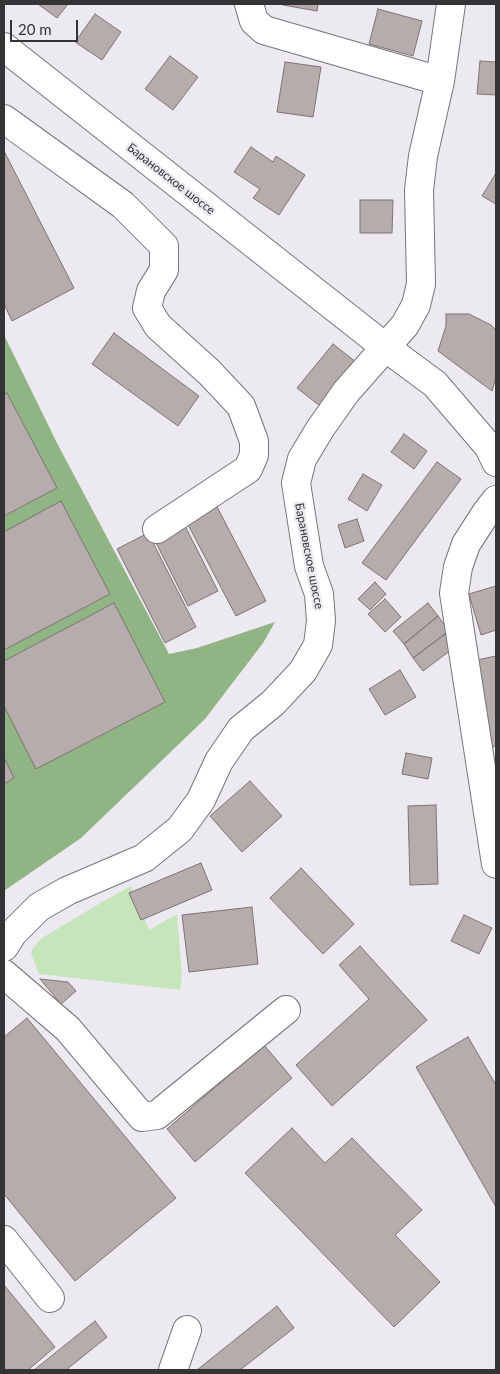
<!DOCTYPE html>
<html>
<head>
<meta charset="utf-8">
<style>
	body { margin:0 }
	#map { position:relative; width:500px; height:1374px; overflow:hidden; background:#ede9f0; font-family:Lato,sans-serif }
	canvas { display:block }
	.frame { position:absolute; inset:0; border:5px solid #343336; pointer-events:none }
	.scale { position:absolute; left:10px; top:20px; width:68px; height:22px; box-sizing:border-box; border:2px solid #343336; border-top:0; padding-left:6px; font-size:15px; line-height:18px; white-space:nowrap; color:#343336; -webkit-text-stroke:4px #ede9f0; paint-order:stroke }
</style>
</head>
<body>
<div id="map">
<canvas width="500" height="1374"></canvas>
<div class="frame"></div>
<div class="scale">20 m</div>
</div>
<script>
const context = document.querySelector('canvas').getContext('2d');
context.lineJoin = 'round';
function paint(path, color) {
  context.fillStyle = color;
  context.fill(path, 'evenodd');
}
function shape(rows) {
  const path = new Path2D();
  for (const r of rows) {
    path.moveTo(r[0], r[1]);
    for (let i = 2; i < r.length; i += 2) path.lineTo(r[i], r[i + 1]);
  }
  return path;
}
function strokePath(path, color, width, dash) {
  context.strokeStyle = color;
  context.lineWidth = width;
  context.lineCap = dash ? 'butt' : 'round';
  context.setLineDash(dash || []);
  context.stroke(path);
}
function drawText(font, color, halo, rows, align = 'center') {
  context.font = font + ' Lato,sans-serif';
  context.lineWidth = 4.5;
  context.setLineDash([]);
  context.textBaseline = 'middle';
  context.strokeStyle = halo;
  context.fillStyle = color;
  for (const [text, x, y, turn = 0] of rows) {
    context.save();
    context.translate(x, y);
    context.rotate((+turn || 0) * Math.PI / 180);
    context.textAlign = isNaN(turn) ? turn : align;
    if (halo) context.strokeText(text, 0, 0);
    context.fillText(text, 0, 0);
    context.restore();
  }
}
paint(shape([
	[131,886,149,930,177,914,182,976,180,990,39,974,31,953,33,948,37,943,42,938,97,905]
]), '#c7e5bb');
paint(shape([
	[4,335,58,445,169,654,197,648,275,622,263,643,205,719,81,838,4,891]
]), '#91b484');
const building = shape([
	[38,4,68,4,57,18,38,4],
	[283,4,318,4,317,11,283,5,283,4],
	[378,9,422,21,413,56,369,44,378,9],
	[95,14,121,32,102,60,75,42,95,14],
	[170,56,198,77,173,110,145,89,170,56],
	[480,61,496,62,496,95,477,94,480,61],
	[285,62,321,67,313,117,277,112,285,62],
	[251,147,273,162,276,156,305,175,279,215,253,198,260,189,234,172,251,147],
	[4,151,74,288,12,321,4,304,4,151],
	[496,173,496,204,482,196,496,173],
	[360,200,393,200,392,233,360,233,360,200],
	[446,314,469,314,491,325,496,330,496,377,492,391,438,351,446,326,446,314],
	[114,333,199,396,178,426,92,364,114,333],
	[333,344,356,362,320,406,297,388,333,344],
	[7,393,57,488,4,516,4,395,7,393],
	[404,434,427,451,414,469,391,452,404,434],
	[437,462,461,479,386,580,362,563,437,462],
	[363,474,382,485,367,511,348,499,363,474],
	[61,501,110,594,4,650,4,532,61,501],
	[215,503,266,601,236,616,185,519,215,503],
	[181,518,218,591,188,606,151,533,181,518],
	[357,519,364,541,345,548,338,525,357,519],
	[148,533,196,627,165,643,117,549,148,533],
	[375,582,386,594,370,610,358,599,375,582],
	[496,586,496,630,481,635,469,594,496,586],
	[385,599,401,617,385,632,368,614,385,599],
	[114,603,165,702,36,769,4,706,4,661,114,603],
	[428,603,438,616,404,644,393,631,428,603],
	[438,616,448,630,445,634,413,658,404,644,438,616],
	[445,634,455,647,423,671,413,658,445,634],
	[496,656,496,746,492,747,472,661,496,656],
	[400,670,416,697,385,715,369,689,400,670],
	[406,753,432,758,428,779,402,774,406,753],
	[4,757,14,778,4,784,4,757],
	[250,781,282,816,242,852,210,816,250,781],
	[436,805,438,884,410,885,408,806,436,805],
	[201,863,212,890,141,920,129,893,201,863],
	[301,868,354,924,323,954,270,898,301,868],
	[252,907,258,964,189,972,182,915,252,907],
	[464,915,492,928,479,954,451,941,464,915],
	[360,946,427,1020,332,1106,296,1065,369,999,339,965,360,946],
	[40,979,68,982,76,991,61,1004,40,979],
	[27,1018,176,1198,75,1281,4,1194,4,1037,27,1018],
	[468,1037,496,1085,496,1207,416,1067,468,1037],
	[264,1045,292,1078,195,1162,167,1129,264,1045],
	[292,1128,325,1163,352,1138,422,1210,395,1235,440,1282,394,1327,245,1173,292,1128],
	[4,1285,55,1347,28,1370,6,1370,4,1368,4,1285],
	[277,1306,294,1328,240,1370,197,1370,277,1306],
	[95,1321,107,1337,66,1370,34,1370,95,1321]
]);
paint(building, '#b6acab');
strokePath(building, '#7c7372', 1);
const minor = shape([
	[249,4,254,21,264,30,440,81],
	[4,119,123,205,164,246,164,270,151,291,147,308,158,326,209,372,241,406,254,441,254,455,248,469,157,529],
	[496,864,454,593,458,567,466,544,486,513,496,500],
	[4,947,13,933,39,907,67,891,144,858,180,829,201,800,219,761,241,729,273,703,303,671,318,645,321,621,319,594,309,566,296,483,302,459,320,429,346,392,405,325,416,305,421,284,419,190,423,156,440,81,451,4],
	[4,974,68,1029,142,1117,157,1115,286,1010],
	[4,1240,50,1298],
	[173,1370,187,1330]
]);
const major = shape([
	[4,47,385,347,435,384,489,447,496,462]
]);
strokePath(minor, '#77737a', 30);
strokePath(major, '#77737a', 30);
strokePath(minor, '#fff', 28);
strokePath(major, '#fff', 28);
drawText('12px', '#343336', '#ede9f0', [
	["Барановское шоссе",171,179,38],
	["Барановское шоссе",309,556,79]
]);
</script>
</body>
</html>
